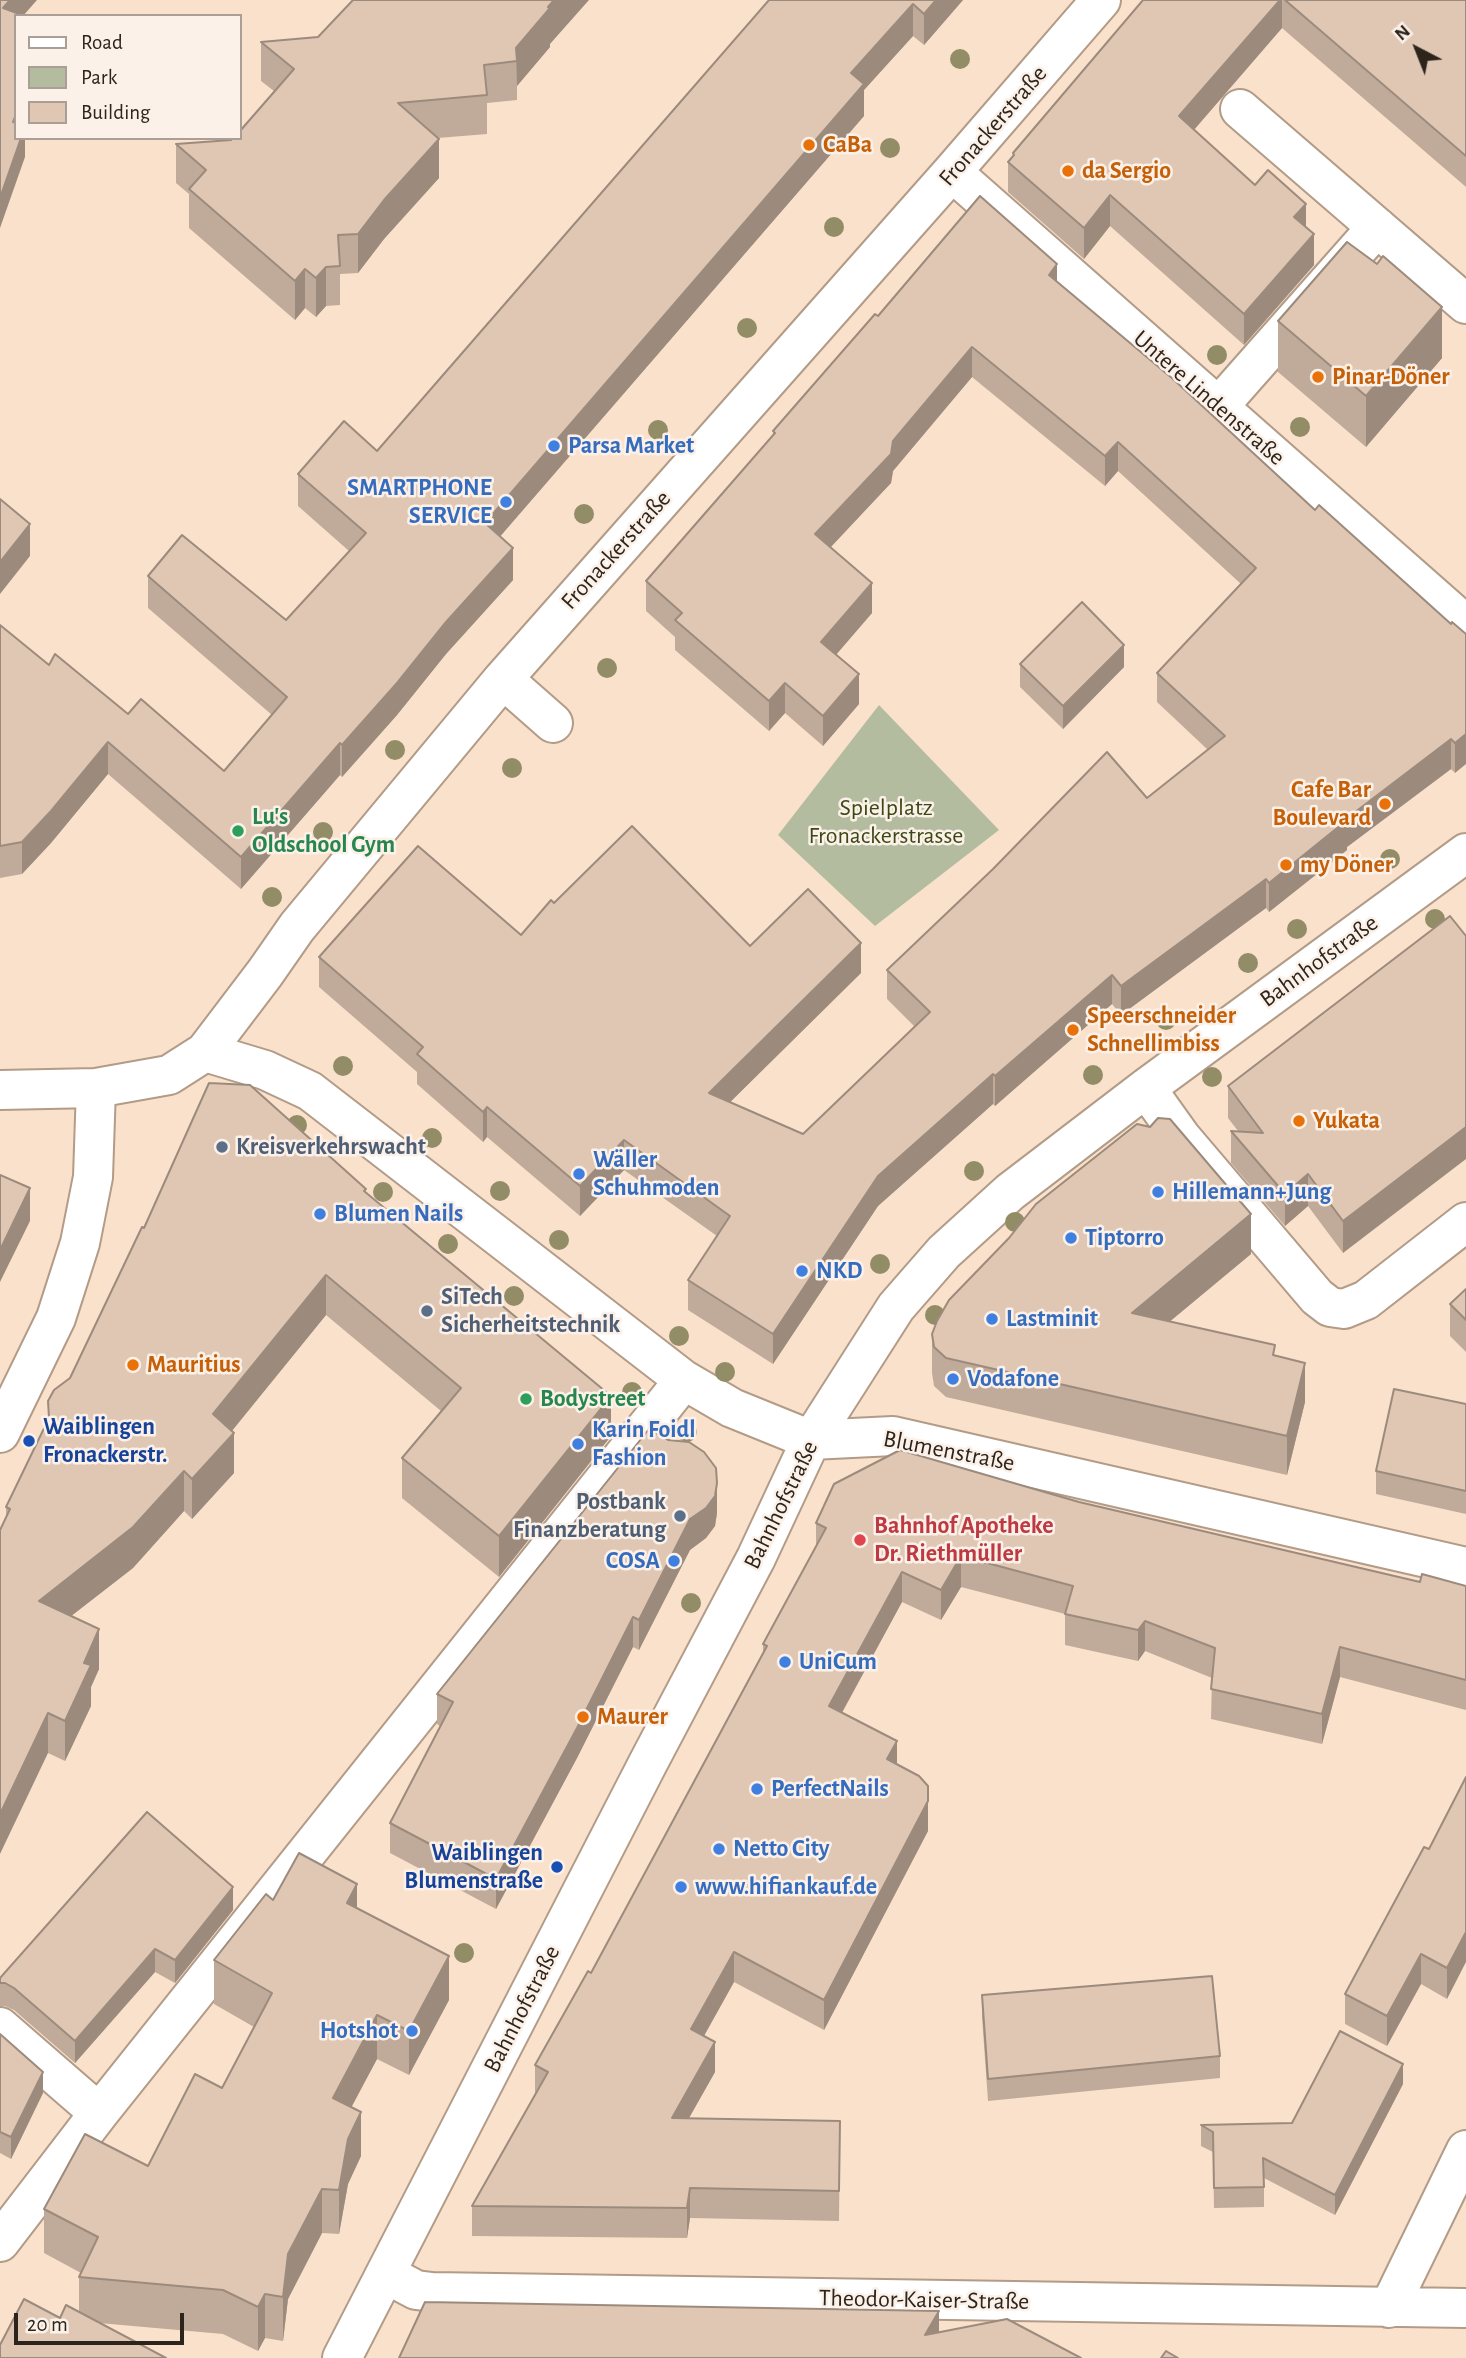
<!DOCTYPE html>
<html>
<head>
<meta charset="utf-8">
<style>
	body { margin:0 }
	#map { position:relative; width:1466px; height:2358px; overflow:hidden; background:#fae1cc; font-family:"Alegreya Sans",sans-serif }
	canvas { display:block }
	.legend { position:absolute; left:14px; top:14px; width:228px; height:126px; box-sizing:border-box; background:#fbf1e9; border:2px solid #a99f97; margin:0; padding:9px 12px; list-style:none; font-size:21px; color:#2d241c }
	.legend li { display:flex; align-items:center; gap:14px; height:35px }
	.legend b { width:35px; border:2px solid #a99f97 }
	.north { position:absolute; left:1382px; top:14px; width:70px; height:70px; -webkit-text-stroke:5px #fbf1e9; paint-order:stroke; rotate:318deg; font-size:19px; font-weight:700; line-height:28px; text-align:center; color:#2d241c }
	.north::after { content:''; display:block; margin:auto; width:24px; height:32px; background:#2d241c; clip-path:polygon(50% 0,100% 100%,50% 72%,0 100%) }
	.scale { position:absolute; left:14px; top:2313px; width:170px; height:32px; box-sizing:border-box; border:4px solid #2d241c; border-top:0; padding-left:9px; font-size:21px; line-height:24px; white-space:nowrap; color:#2d241c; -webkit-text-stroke:5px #fbf1e9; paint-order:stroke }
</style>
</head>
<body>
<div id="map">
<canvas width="1466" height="2358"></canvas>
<ul class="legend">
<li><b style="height:9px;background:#fff"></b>Road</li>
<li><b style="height:19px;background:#b3bc9f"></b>Park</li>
<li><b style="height:19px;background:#dfc7b3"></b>Building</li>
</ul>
<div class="north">N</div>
<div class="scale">20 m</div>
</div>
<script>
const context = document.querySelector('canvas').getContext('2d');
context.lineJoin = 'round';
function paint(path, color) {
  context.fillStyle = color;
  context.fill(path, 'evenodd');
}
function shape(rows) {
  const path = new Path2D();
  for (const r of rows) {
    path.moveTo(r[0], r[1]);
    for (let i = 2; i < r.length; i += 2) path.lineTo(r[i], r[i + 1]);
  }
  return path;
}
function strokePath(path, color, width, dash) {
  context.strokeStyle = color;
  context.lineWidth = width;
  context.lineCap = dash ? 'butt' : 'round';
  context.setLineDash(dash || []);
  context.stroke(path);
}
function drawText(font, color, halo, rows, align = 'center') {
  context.font = font + ' "Alegreya Sans",sans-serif';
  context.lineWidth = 5;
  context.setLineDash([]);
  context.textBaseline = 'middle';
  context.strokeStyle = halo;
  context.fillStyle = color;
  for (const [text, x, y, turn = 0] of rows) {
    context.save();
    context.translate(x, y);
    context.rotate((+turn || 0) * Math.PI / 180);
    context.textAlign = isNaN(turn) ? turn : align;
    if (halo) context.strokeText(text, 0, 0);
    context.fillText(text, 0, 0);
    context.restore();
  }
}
paint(shape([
	[879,705,999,830,875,926,778,835]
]), '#b3bc9f');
const minor = shape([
	[1240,109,1466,304],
	[952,172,1466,625],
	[1219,406,1377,227],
	[503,679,553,723],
	[205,1052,265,1070,310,1091,684,1380,732,1408,811,1440,893,1436,1466,1567],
	[1146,1088,1181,1137,1317,1297,1330,1307,1344,1309,1366,1300,1466,1222],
	[0,1090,96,1088,169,1075,205,1052,265,973,297,927,503,679,952,172,1101,0],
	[0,1433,56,1318,80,1243,93,1177,96,1088],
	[0,2027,99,2113,684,1380],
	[0,2242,99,2113],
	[386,2274,416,2290,432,2292,1466,2308],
	[1389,2308,1466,2150],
	[342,2358,648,1763,756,1558,811,1440,896,1307,944,1252,1010,1192,1146,1088,1466,853]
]);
strokePath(minor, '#b29b87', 42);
strokePath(minor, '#fff', 38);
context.fillStyle = '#928d67';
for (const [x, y] of [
	[960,59],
	[890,148],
	[834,227],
	[747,328],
	[1217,355],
	[1300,427],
	[658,430],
	[584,514],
	[607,668],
	[395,750],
	[512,768],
	[323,832],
	[1390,859],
	[272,897],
	[1435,919],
	[1297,929],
	[1248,963],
	[1166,1020],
	[343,1066],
	[1093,1075],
	[1212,1077],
	[297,1125],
	[432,1138],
	[974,1171],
	[500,1191],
	[383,1192],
	[1015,1222],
	[559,1240],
	[448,1244],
	[880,1264],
	[514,1296],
	[935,1315],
	[679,1336],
	[725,1372],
	[632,1392],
	[687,1432],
	[691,1603],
	[464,1953]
]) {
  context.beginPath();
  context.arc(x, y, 10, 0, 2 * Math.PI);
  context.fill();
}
paint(shape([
	[769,0,963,0,924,45,913,36,864,90,864,116,500,536,513,580,446,654,397,715,342,777,340,775,241,889,108,774,51,843,22,874,0,878,0,625,49,665,128,714,224,771,272,715,148,608,148,576,286,620,349,551,298,506,298,474,377,451],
	[1143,0,1466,0,1466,187,1282,28,1194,130,1255,185,1306,228,1314,265,1244,345,1110,226,1084,259,1008,192,1008,162,1013,156,1013,153],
	[261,42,550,44,550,47,517,86,517,100,487,103,487,134,438,138,439,178,384,239,358,273,340,274,340,305,326,306,316,317,305,308,295,320,189,228,189,194,176,183,176,144,231,140,274,91,261,81],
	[1377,264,1442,358,1366,447,1278,372,1278,321],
	[1057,281,1315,510,1451,624,1466,634,1455,773,1451,769,1347,847,1347,850,1269,912,1266,908,1121,1015,1112,1004,995,1106,993,1104,878,1206,773,1364,688,1310,688,1280,717,1236,624,1170,580,1216,487,1137,483,1142,417,1084,417,1072,319,987,319,957,521,935,554,903,750,946,861,973,730,1102,803,1134,915,1027,887,999,887,970,1147,798,1208,750,1157,702,1157,673,1241,584,1118,471,1105,486,972,377,893,471,891,483,830,547,872,613,836,655,859,704,823,746,785,713,769,731,675,650,675,637,646,611,646,581,773,435,773,431,878,316],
	[1020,664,1124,667,1063,729,1020,687],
	[1450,916,1343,1253,1308,1206,1285,1226,1231,1163,1231,1131,1238,1131,1228,1118,1228,1086],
	[1150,1127,1251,1254,1169,1322,1275,1356,1305,1402,1287,1475,946,1397,934,1386,932,1373,932,1334],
	[366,1192,611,1436,499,1577,402,1498,402,1458,441,1411,326,1315,232,1431,234,1473,192,1519,184,1511,133,1568,71,1616,99,1669,91,1687,91,1706,65,1761,48,1753,6,1518,6,1507,48,1420,48,1401,70,1378,144,1228],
	[1466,1289,1466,1352,1450,1336,1450,1304],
	[1466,1404,1466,1514,1376,1494,1376,1471],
	[1079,1502,1420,1582,1466,1586,1466,1710,1340,1677,1322,1744,1211,1719,1212,1678,1145,1651,1138,1661,1065,1645,1065,1614,961,1587,941,1620,902,1602,842,1713,897,1764,928,1831,824,2030,734,1982,704,2036,715,2072,689,2118,840,2121,839,2221,690,2218,687,2238,472,2236,472,2206,535,2095,535,2065,591,1973,763,1652,763,1644,816,1547,816,1523],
	[717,1513,715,1526,706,1538,690,1550,639,1650,633,1647,577,1758,496,1909,390,1853,390,1823,440,1726,437,1724,437,1694],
	[1466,1777,1447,1999,1421,1984,1387,2046,1345,2024,1345,1994,1429,1849],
	[273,1900,357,1908,449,2000,409,2075,377,2059,351,2107,361,2156,348,2184,339,2234,322,2233,288,2299,283,2341,265,2338,258,2351,223,2334,99,2323,60,2318,79,2312,79,2277,81,2273,44,2253,44,2209,148,2166,222,2088,254,2027,214,2004,214,1960],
	[233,1910,175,1983,155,1972,75,2063,14,2010,5,2006,0,2006,0,1978],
	[982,1995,1220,2056,1220,2078,988,2101,982,2017],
	[0,2034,43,2093,11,2159,0,2153],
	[1403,2084,1335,2215,1264,2178,1264,2207,1214,2208,1213,2152,1201,2146,1201,2125,1292,2123]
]), '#c0ab9a');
paint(shape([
	[10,0,37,0,23,16,3,8],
	[554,0,589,0,550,44,550,47,517,86,516,48],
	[936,0,963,0,924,45,924,14],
	[1280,0,1282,0,1282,28,1179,147,1179,116],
	[913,4,913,36,864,90,864,116,485,554,485,523,851,73],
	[21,138,25,138,25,157,0,228,0,198],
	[439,139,439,178,384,239,358,273,358,234,384,200],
	[1110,195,1110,226,1084,259,1084,228],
	[1306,204,1306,235,1294,217],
	[1314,234,1314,265,1244,345,1244,314],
	[1057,264,1057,294,1049,275],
	[326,267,326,306,316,317,316,278],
	[305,269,305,308,295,320,295,281],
	[1442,307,1442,358,1366,447,1366,396],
	[972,347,972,377,893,471,891,483,815,564,815,534],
	[1118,442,1118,471,1105,486,1105,456],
	[30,524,30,556,0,594,0,562],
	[513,548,513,580,446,654,397,715,342,777,342,745,446,622],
	[872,583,872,613,821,672,821,642],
	[1124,645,1124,667,1063,729,1063,706],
	[859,674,859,704,823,746,823,716],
	[785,683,785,713,769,731,769,701],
	[1466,734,1466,764,1455,773,1455,743],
	[1451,739,1451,769,1347,847,1347,850,1269,912,1269,883,1346,819],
	[108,742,108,774,51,843,22,874,22,842],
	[340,743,340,775,241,889,241,857],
	[1266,879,1266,908,1121,1015,1121,986],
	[861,943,861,973,709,1123,709,1093],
	[1112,975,1112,1004,995,1106,995,1076],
	[993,1074,993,1104,878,1206,773,1364,773,1334,878,1176],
	[487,1107,487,1137,483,1142,483,1112],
	[1466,1127,1466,1159,1343,1253,1343,1221],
	[624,1140,624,1170,580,1216,580,1186],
	[1308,1174,1308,1206,1285,1226,1285,1194],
	[30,1188,30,1221,0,1282,0,1250],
	[1251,1214,1251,1254,1132,1353,1132,1313],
	[326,1275,326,1315,213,1454,213,1414],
	[1305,1363,1305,1402,1287,1475,1287,1436],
	[611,1396,611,1436,499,1577,499,1536],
	[234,1433,234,1473,192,1519,192,1479],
	[184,1471,184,1511,133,1568,39,1641,39,1601],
	[717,1483,717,1513,715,1526,706,1538,690,1550,639,1650,639,1620,690,1519],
	[961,1556,961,1587,941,1620,941,1590],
	[902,1572,902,1602,829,1736,829,1706],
	[633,1617,633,1647,577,1758,496,1909,496,1879],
	[1145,1621,1145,1651,1138,1661,1138,1630],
	[99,1629,99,1669,91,1687,91,1706,65,1761,65,1721,84,1663],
	[1340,1647,1340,1677,1322,1744,1322,1714],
	[48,1713,48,1753,0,1854,0,1814],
	[897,1741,897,1772,887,1759],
	[928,1801,928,1831,824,2030,824,2000],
	[357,1884,357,1928,347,1903],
	[233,1887,233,1910,175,1983,175,1960],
	[1466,1932,1466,1962,1447,1999,1447,1968],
	[155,1949,155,1972,75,2063,75,2041],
	[734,1952,734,1982,691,2059,691,2029],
	[1421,1954,1421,1984,1387,2046,1387,2016],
	[449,1956,449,2000,409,2075,409,2031],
	[377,2015,377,2059,333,2142,333,2098],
	[715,2042,715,2072,672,2148,672,2118],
	[1403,2064,1403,2084,1335,2215,1335,2195],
	[43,2072,43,2093,11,2159,11,2137],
	[361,2112,361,2156,348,2184,339,2234,339,2190,348,2139],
	[690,2188,690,2218,687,2238,687,2208],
	[322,2189,322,2233,288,2299,283,2341,283,2297,288,2254],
	[265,2294,265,2338,258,2351,258,2307],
	[939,2311,939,2345,925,2335]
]), '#9c8b7d');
const building = shape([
	[0,0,10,0,3,8,25,16,16,16,16,114,13,122,16,123,16,138,21,138,0,198,0,0],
	[353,0,554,0,548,7,550,8,516,48,517,61,484,65,487,95,398,103,439,139,384,200,358,234,338,235,340,266,326,267,316,278,305,269,295,281,189,189,206,170,176,144,231,140,233,138,240,138,240,131,294,69,261,42,318,37,353,0],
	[769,0,936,0,924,14,913,4,851,73,864,84,485,523,513,548,446,622,397,683,342,745,340,743,241,857,108,742,51,811,22,842,0,846,0,625,49,665,55,654,128,714,141,699,224,771,287,697,148,576,182,535,286,620,366,533,298,474,344,421,377,451,769,0],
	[1143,0,1280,0,1179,116,1255,185,1268,170,1306,204,1294,217,1314,234,1244,314,1110,195,1084,228,1008,162,1014,155,1013,153,1143,0],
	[1285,0,1466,0,1466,156,1285,0],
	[980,196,1057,264,1049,275,1173,379,1315,510,1319,505,1451,624,1452,622,1466,634,1466,734,1455,743,1451,739,1346,819,1347,820,1269,883,1266,879,1121,986,1112,975,995,1076,993,1074,878,1176,773,1334,688,1280,730,1216,624,1140,580,1186,487,1107,483,1112,417,1054,423,1047,319,957,418,846,521,935,551,900,554,903,632,826,750,946,808,889,861,943,709,1093,803,1134,930,1012,887,970,993,869,1107,752,1147,798,1225,736,1157,673,1256,568,1118,442,1105,456,972,347,893,441,891,454,815,534,872,583,821,642,859,674,823,716,785,683,769,701,675,620,682,613,646,581,775,433,773,431,875,314,878,316,980,196],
	[1347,242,1377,264,1383,256,1442,307,1366,396,1278,321,1347,242],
	[0,499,30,524,0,562,0,499],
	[1082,602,1124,645,1063,706,1020,664,1082,602],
	[1450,916,1466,936,1466,1127,1343,1221,1308,1174,1285,1194,1231,1131,1263,1133,1228,1086,1450,916],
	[209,1083,250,1085,366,1189,364,1191,611,1396,499,1536,402,1458,461,1388,326,1275,213,1414,234,1433,192,1479,184,1471,133,1527,39,1601,99,1629,84,1663,91,1665,65,1721,48,1713,0,1814,0,1530,10,1509,6,1507,49,1418,48,1401,54,1390,70,1378,142,1227,144,1228,209,1083],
	[1158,1118,1170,1119,1251,1214,1132,1313,1275,1345,1273,1355,1305,1363,1287,1436,946,1358,934,1347,932,1334,937,1321,949,1300,1009,1238,1036,1204,1137,1124,1150,1127,1158,1118],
	[0,1175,30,1188,0,1250,0,1175],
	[1466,1289,1466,1320,1450,1304,1466,1289],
	[1394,1389,1466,1404,1466,1491,1376,1471,1394,1389],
	[649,1429,668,1440,689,1442,704,1452,716,1468,717,1483,715,1496,706,1508,690,1519,639,1620,633,1617,577,1728,496,1879,390,1823,453,1702,437,1694,649,1429],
	[900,1450,1079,1502,1420,1582,1422,1574,1466,1586,1466,1680,1340,1647,1322,1714,1211,1689,1215,1648,1145,1621,1138,1630,1065,1614,1073,1586,961,1556,941,1590,902,1572,829,1706,897,1741,887,1759,919,1776,928,1786,928,1801,824,2000,734,1952,691,2029,715,2042,672,2118,840,2121,839,2191,690,2188,687,2208,472,2206,548,2072,535,2065,588,1971,591,1973,767,1646,763,1644,826,1528,816,1523,834,1484,900,1450],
	[1466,1777,1466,1932,1447,1968,1421,1954,1387,2016,1345,1994,1424,1847,1429,1849,1466,1777],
	[147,1812,233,1887,175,1960,155,1949,75,2041,14,1988,5,1983,0,1983,0,1978,147,1812],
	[299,1853,357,1884,347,1903,449,1956,409,2031,377,2015,333,2098,361,2112,348,2139,339,2190,322,2189,288,2254,283,2297,265,2294,258,2307,223,2290,79,2277,98,2237,44,2209,85,2134,148,2166,195,2074,222,2088,272,1993,214,1960,266,1894,273,1900,299,1853],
	[1212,1976,1220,2056,988,2079,982,1995,1212,1976],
	[1340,2031,1403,2064,1335,2195,1263,2158,1264,2187,1214,2188,1213,2132,1201,2125,1292,2123,1340,2031],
	[0,2034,43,2072,11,2137,0,2132,0,2034],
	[24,2299,60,2318,66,2305,166,2358,0,2358,0,2345,24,2299],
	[425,2302,939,2311,925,2335,1007,2319,1081,2358,399,2358,425,2302],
	[1166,2351,1178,2358,1161,2358,1166,2351]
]);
paint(building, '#dfc7b3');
strokePath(building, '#9c8b7d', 2);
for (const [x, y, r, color] of [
	[809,145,7,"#e8710a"],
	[1068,171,7,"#e8710a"],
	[1318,377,7,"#e8710a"],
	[554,446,7,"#3f7fe0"],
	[506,502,7,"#3f7fe0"],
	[1385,804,7,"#e8710a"],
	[238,831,7,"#2e9e5b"],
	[1286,865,7,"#e8710a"],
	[1073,1030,7,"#e8710a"],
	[1299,1121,7,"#e8710a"],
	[222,1147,7,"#5c6f8a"],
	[579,1174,7,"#3f7fe0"],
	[1158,1192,7,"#3f7fe0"],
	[320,1214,7,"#3f7fe0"],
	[1071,1238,7,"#3f7fe0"],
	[802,1271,7,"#3f7fe0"],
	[427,1311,7,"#5c6f8a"],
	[992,1319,7,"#3f7fe0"],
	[133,1365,7,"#e8710a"],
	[953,1379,7,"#3f7fe0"],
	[526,1399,7,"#2e9e5b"],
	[29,1441,7,"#1a4fb4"],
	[578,1444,7,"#3f7fe0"],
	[680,1516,7,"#5c6f8a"],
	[860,1540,7,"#e0444e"],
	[674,1561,7,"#3f7fe0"],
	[785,1662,7,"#3f7fe0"],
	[583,1717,7,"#e8710a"],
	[757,1789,7,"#3f7fe0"],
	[719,1849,7,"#3f7fe0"],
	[557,1867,7,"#1a4fb4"],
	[681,1887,7,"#3f7fe0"],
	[412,2031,7,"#3f7fe0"]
]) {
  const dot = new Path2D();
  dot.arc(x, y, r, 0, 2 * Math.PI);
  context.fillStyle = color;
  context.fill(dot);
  strokePath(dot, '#fbf1e9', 2.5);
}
drawText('24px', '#2d241c', '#fbf1e9', [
	["Fronackerstraße",993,126,-49],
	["Untere Lindenstraße",1209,398,41],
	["Fronackerstraße",616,550,-48],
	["Bahnhofstraße",1319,961,-36],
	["Blumenstraße",949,1451,11],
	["Bahnhofstraße",781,1505,-64],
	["Bahnhofstraße",522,2009,-63],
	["Theodor-Kaiser-Straße",924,2300,1]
]);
drawText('bold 24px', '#c56008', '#fbf1e9', [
	["CaBa",823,145],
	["da Sergio",1082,171],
	["Pinar-Döner",1332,377],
	["Cafe Bar",1371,790,"right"],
	["Boulevard",1371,818,"right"],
	["my Döner",1300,865],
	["Speerschneider",1087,1016],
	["Schnellimbiss",1087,1044],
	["Yukata",1313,1121],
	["Mauritius",147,1365],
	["Maurer",597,1717]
], 'left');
drawText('bold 24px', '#366cbe', '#fbf1e9', [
	["Parsa Market",568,446],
	["SMARTPHONE",492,488,"right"],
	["SERVICE",492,516,"right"],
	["Wäller",593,1160],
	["Schuhmoden",593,1188],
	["Hillemann+Jung",1172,1192],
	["Blumen Nails",334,1214],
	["Tiptorro",1085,1238],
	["NKD",816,1271],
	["Lastminit",1006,1319],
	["Vodafone",967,1379],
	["Karin Foidl",592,1430],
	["Fashion",592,1458],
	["COSA",660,1561,"right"],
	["UniCum",799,1662],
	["PerfectNails",771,1789],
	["Netto City",733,1849],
	["www.hifiankauf.de",695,1887],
	["Hotshot",398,2031,"right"]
], 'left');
drawText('24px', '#3c4814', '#fbf1e9', [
	["Spielplatz",886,808],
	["Fronackerstrasse",886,836]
]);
drawText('bold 24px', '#27864d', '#fbf1e9', [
	["Lu's",252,817],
	["Oldschool Gym",252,845],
	["Bodystreet",540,1399]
], 'left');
drawText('bold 24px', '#4e5e75', '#fbf1e9', [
	["Kreisverkehrswacht",236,1147],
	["SiTech",441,1297],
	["Sicherheitstechnik",441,1325],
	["Postbank",666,1502,"right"],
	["Finanzberatung",666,1530,"right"]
], 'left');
drawText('bold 24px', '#164399', '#fbf1e9', [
	["Waiblingen",43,1427],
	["Fronackerstr.",43,1455],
	["Waiblingen",543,1853,"right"],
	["Blumenstraße",543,1881,"right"]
], 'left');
drawText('bold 24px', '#be3a42', '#fbf1e9', [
	["Bahnhof Apotheke",874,1526],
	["Dr. Riethmüller",874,1554]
], 'left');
</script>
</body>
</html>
